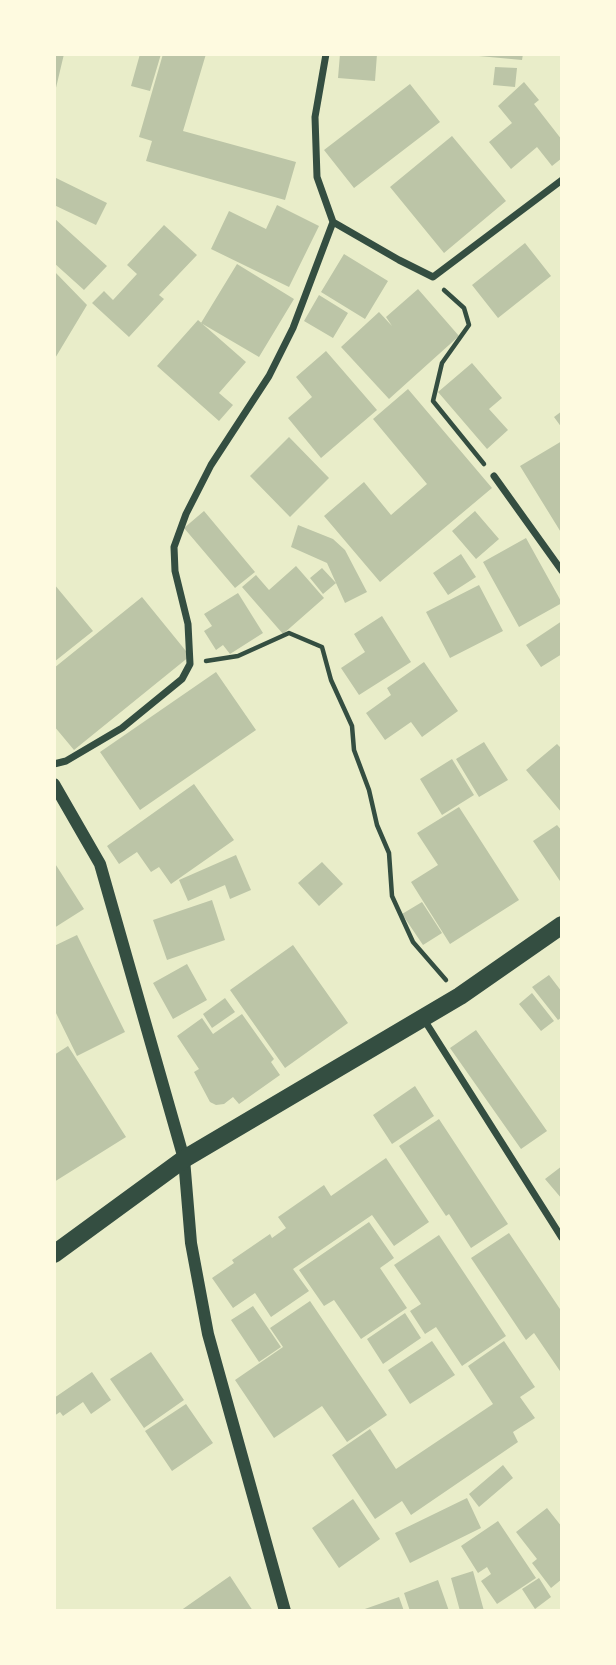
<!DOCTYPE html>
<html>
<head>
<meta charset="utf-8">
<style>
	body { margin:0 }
	#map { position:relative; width:616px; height:1665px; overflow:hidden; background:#e9edc9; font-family:Arial,sans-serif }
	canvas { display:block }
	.frame { position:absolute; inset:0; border:56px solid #fefae0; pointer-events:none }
</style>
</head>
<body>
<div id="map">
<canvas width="616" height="1665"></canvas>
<div class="frame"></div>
</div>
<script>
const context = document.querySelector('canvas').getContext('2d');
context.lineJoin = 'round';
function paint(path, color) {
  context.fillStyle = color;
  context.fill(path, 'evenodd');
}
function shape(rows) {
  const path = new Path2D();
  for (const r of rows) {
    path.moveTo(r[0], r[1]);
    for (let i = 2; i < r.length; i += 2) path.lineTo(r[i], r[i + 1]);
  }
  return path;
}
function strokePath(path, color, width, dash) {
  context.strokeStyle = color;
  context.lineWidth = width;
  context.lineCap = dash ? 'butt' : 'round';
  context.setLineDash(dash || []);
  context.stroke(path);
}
paint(shape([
	[54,54,64,54,55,92,54,92],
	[140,54,161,54,150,91,131,86],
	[163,54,206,54,183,131,296,162,285,200,146,161,152,141,139,137],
	[340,54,377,54,375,81,338,78],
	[479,54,523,54,522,60,479,56],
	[495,67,517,68,515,87,493,85],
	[524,82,539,100,534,104,562,140,562,158,552,166,537,147,511,169,489,142,512,123,498,106],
	[410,84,440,122,354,188,324,150],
	[452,136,506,201,444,253,390,187],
	[54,177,107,203,96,225,54,205],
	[277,205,319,226,289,287,211,249,229,211,266,229],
	[54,218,107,266,84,290,54,263],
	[164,225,197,255,159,295,164,299,129,337,92,303,104,291,113,300,137,274,127,265],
	[525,243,551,276,498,318,472,285],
	[344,254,388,281,365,319,321,292],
	[237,264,294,299,259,357,201,323],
	[54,271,87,305,54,360],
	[418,289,459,336,389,399,341,347,379,312,392,326,386,317],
	[319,295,348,313,333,338,304,321],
	[198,320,246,362,219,393,233,405,219,421,157,366],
	[326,351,377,410,321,458,288,418,312,397,296,377],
	[472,363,502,398,489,409,508,430,487,449,438,392],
	[408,389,492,488,380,582,324,516,364,482,391,515,427,484,373,419],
	[562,411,562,428,554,417],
	[289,437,329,478,290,517,250,476],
	[562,441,562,534,520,466],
	[204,511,255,572,235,588,184,528],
	[475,511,499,539,476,559,452,531],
	[298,525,333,539,345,550,367,592,345,603,327,563,291,547],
	[526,538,562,603,519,627,483,562],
	[461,554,476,577,448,595,433,573],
	[296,566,324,598,283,634,242,587,256,575,269,590],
	[322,568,336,583,323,594,310,578],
	[54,584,93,631,54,662],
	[479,585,503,631,450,658,426,612],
	[238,593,263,633,230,654,223,645,216,650,204,631,212,626,204,614],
	[142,597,190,656,74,750,54,726,54,668],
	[382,616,411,662,359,695,341,668,365,652,354,634],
	[562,621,562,654,541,667,526,645],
	[424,662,458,711,422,737,411,722,385,740,366,713,391,695,387,688],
	[216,672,256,730,140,810,100,752],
	[484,742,508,780,479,797,456,759],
	[557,744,562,749,562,813,526,770],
	[452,759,474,795,442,815,420,779],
	[194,784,234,840,171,884,159,867,151,872,137,852,119,864,107,846],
	[459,807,519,900,450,944,411,882,438,865,417,833],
	[557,825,562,831,560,881,533,841],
	[236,855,251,890,230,899,225,885,188,901,179,880],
	[54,862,84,909,54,928],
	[322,862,343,884,319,906,298,883],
	[212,900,225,940,167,960,153,920],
	[422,902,442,933,423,945,402,914],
	[77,935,125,1032,77,1056,54,1009,54,946],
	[293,945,348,1023,285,1068,230,990],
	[187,964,207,1000,173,1019,153,983],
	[549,975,562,992,562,1017,558,1020,532,987],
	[532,993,554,1021,541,1031,519,1004],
	[225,998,235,1012,212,1028,203,1014],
	[242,1014,274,1059,271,1062,280,1075,239,1104,233,1097,224,1104,216,1105,210,1102,194,1072,199,1069,177,1036,202,1018,213,1034],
	[476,1030,547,1131,521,1149,450,1048],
	[68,1046,126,1137,54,1182,54,1055],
	[415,1086,434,1116,392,1144,373,1115],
	[439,1119,508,1224,471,1248,449,1214,446,1216,399,1146],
	[386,1158,429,1222,394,1246,372,1215,293,1269,309,1291,271,1317,255,1293,233,1308,212,1278,234,1263,232,1260,270,1234,272,1238,286,1228,278,1217,324,1185,331,1196],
	[562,1166,562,1199,545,1179],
	[369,1222,394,1258,380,1268,407,1308,361,1339,334,1300,324,1306,299,1270],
	[509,1233,562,1312,562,1374,534,1333,526,1340,471,1258],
	[439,1235,506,1336,462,1366,436,1327,425,1334,410,1311,421,1304,394,1265],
	[310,1301,387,1415,347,1442,322,1406,274,1438,235,1380,283,1347,270,1328],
	[253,1306,281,1347,259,1362,231,1320],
	[405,1313,421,1338,383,1364,367,1339],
	[432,1341,455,1375,410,1404,388,1370],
	[504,1341,535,1387,520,1397,535,1418,513,1432,518,1442,411,1515,402,1501,375,1519,332,1455,370,1429,396,1469,493,1404,468,1366],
	[151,1352,184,1400,144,1428,110,1379],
	[92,1372,111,1400,91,1414,83,1402,63,1416,60,1412,54,1416,54,1398],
	[186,1404,213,1443,172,1471,145,1431],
	[503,1465,513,1478,479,1507,469,1494],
	[467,1498,481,1528,410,1563,395,1533],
	[353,1499,380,1539,339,1568,312,1528],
	[547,1508,562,1527,562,1579,551,1588,532,1563,537,1559,516,1532],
	[498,1521,536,1578,497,1604,481,1581,491,1574,487,1567,478,1573,461,1546],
	[473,1571,484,1611,460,1611,451,1578],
	[230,1576,253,1611,180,1611],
	[539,1578,551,1597,535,1609,522,1589],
	[438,1580,449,1611,410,1611,404,1593],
	[399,1597,404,1611,362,1611,362,1610]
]), '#bcc5a7');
strokePath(shape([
	[444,290,464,308,469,325,442,363,433,401,484,464],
	[206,661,238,656,289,633,322,647,331,680,352,726,354,750,369,790,377,825,389,853,392,896,413,942,446,980]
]), '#344e41', 4.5);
strokePath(shape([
	[326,54,315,117,317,177,333,222,399,260,433,277,562,180],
	[494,476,562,571],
	[54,764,66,761,122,728,182,679,190,664,188,624,175,571,174,547,186,514,211,465,269,376,293,328,333,222],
	[423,1018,562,1238]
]), '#344e41', 7);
strokePath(shape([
	[54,784,100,864,184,1159,191,1243,208,1334,285,1611]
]), '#344e41', 12);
strokePath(shape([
	[54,1254,184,1159,460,996,562,925]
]), '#344e41', 18);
</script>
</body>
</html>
